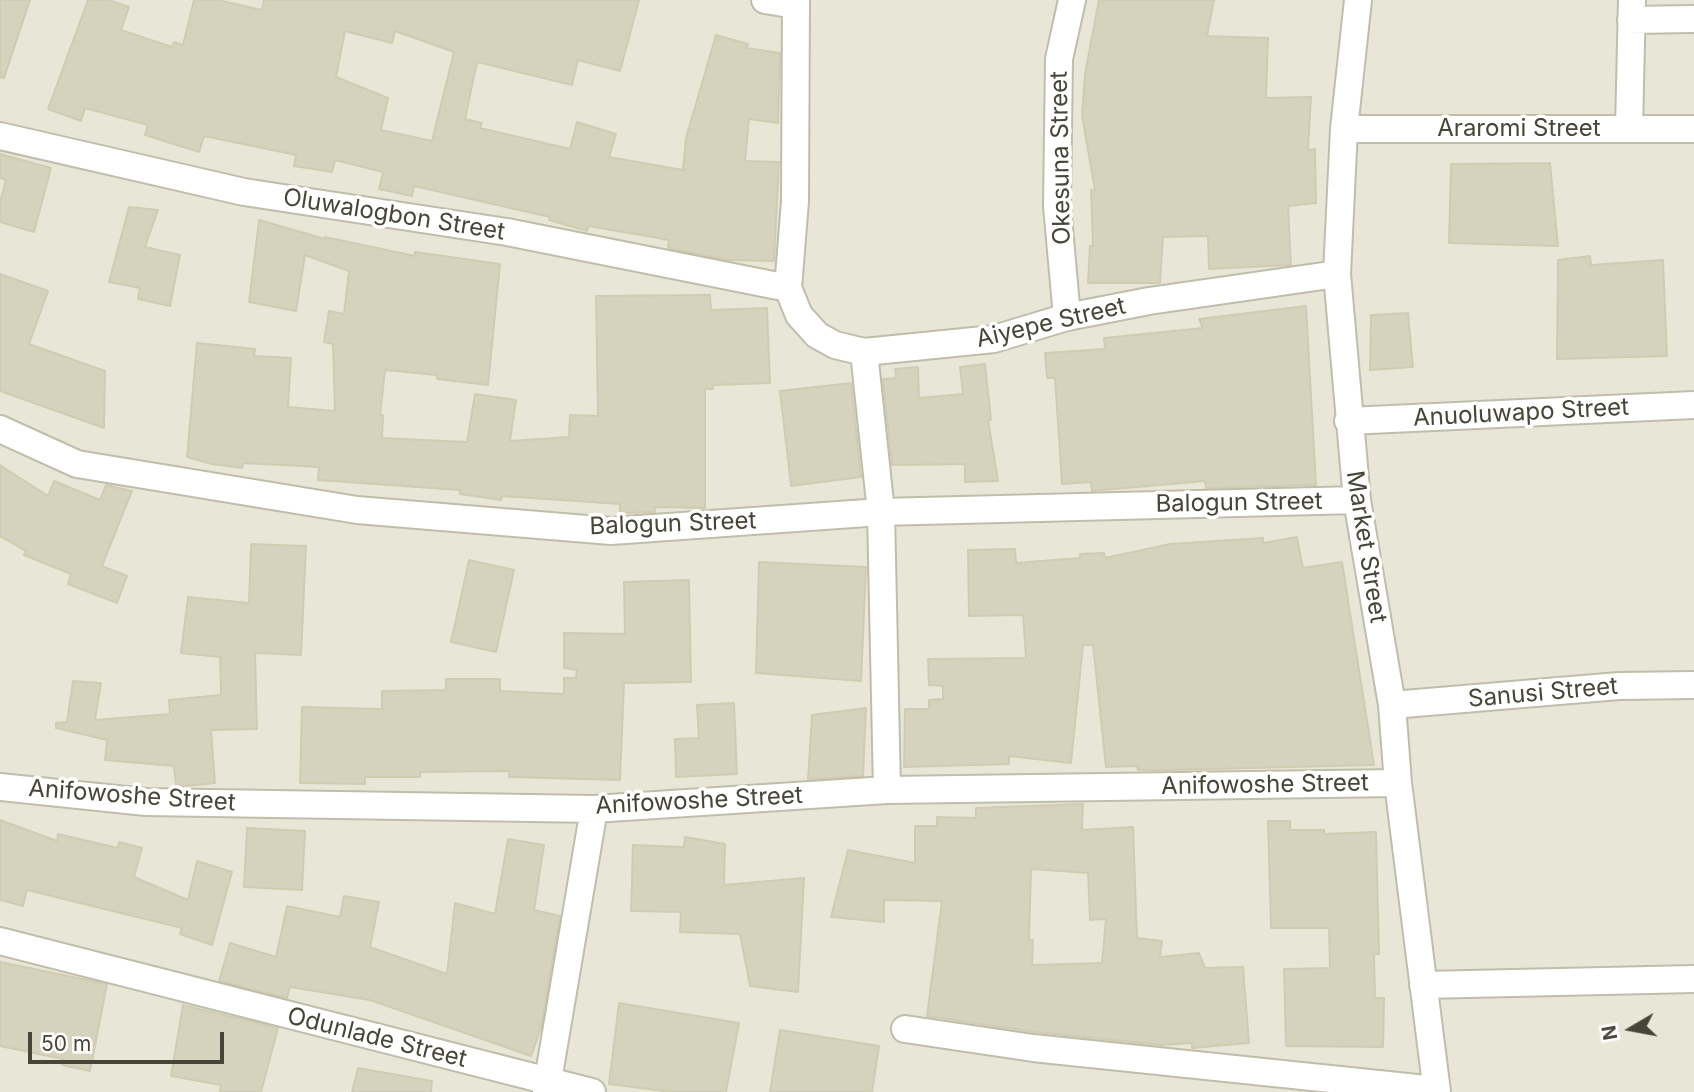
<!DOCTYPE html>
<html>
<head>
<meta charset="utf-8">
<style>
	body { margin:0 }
	#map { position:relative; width:1694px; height:1092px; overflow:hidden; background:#f4f4e9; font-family:Inter,sans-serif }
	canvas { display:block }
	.north { position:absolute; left:1596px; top:994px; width:70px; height:70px; -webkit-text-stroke:5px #fff; paint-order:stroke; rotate:260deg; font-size:19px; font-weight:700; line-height:28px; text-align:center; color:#474537 }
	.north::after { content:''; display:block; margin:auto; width:24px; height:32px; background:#474537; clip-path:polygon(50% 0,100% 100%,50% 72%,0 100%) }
	.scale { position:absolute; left:28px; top:1032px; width:196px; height:32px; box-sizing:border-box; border:4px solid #474537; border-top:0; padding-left:9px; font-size:21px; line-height:24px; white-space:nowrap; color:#474537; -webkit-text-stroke:5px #fff; paint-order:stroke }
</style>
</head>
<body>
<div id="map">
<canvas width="1694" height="1092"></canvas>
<div class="north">N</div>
<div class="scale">50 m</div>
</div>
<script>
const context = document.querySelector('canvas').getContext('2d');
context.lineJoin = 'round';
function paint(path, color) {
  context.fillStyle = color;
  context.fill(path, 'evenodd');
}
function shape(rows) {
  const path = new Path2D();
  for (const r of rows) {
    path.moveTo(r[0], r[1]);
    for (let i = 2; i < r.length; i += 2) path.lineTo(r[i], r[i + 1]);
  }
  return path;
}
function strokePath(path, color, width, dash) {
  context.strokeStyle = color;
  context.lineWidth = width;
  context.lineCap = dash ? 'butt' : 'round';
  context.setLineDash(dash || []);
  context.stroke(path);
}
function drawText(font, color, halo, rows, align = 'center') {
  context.font = font + ' Inter,sans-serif';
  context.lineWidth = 7;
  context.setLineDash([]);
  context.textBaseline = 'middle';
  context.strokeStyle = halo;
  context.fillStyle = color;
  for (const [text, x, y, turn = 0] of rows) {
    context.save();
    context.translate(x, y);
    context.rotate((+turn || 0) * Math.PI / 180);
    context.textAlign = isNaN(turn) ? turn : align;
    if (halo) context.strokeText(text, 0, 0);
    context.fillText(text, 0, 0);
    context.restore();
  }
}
paint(shape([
	[0,0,1694,0,1694,1092,0,1092]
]), '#e8e7d7');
const building = shape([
	[0,0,30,0,4,78,0,77,0,0],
	[88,0,109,0,129,7,121,30,172,47,174,42,183,45,194,0,218,0,262,10,264,0,639,0,620,71,578,60,572,85,477,62,465,119,482,123,480,128,570,149,577,122,616,134,609,157,683,170,686,138,716,35,748,44,746,48,780,53,778,123,749,119,745,161,779,162,774,261,726,260,668,248,669,240,589,226,587,231,549,220,550,217,414,186,412,196,379,189,383,172,335,160,332,172,294,166,296,155,204,136,199,152,145,135,148,125,85,108,81,121,48,109,88,0],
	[345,31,392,43,395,31,454,52,432,141,381,130,388,98,336,77,345,31],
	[1099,0,1214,0,1207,36,1268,38,1266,98,1311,97,1308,150,1315,149,1316,203,1288,206,1291,265,1209,269,1208,236,1163,237,1160,283,1088,283,1090,246,1093,246,1091,190,1095,190,1082,116,1085,74,1099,0],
	[0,154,51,168,34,232,0,222,0,202,6,180,0,178,0,154],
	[1550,163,1558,246,1449,243,1451,164,1550,163],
	[129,207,158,210,145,247,180,255,170,306,138,299,140,288,109,282,129,207],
	[259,220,325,239,325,237,415,256,415,252,500,264,488,385,437,379,437,375,385,370,380,415,383,415,382,438,467,442,475,394,516,400,510,441,569,437,570,415,598,416,596,296,710,295,711,310,767,308,770,383,713,385,713,389,705,389,705,508,655,507,655,512,620,513,620,504,502,496,501,500,460,494,460,490,318,480,319,467,243,463,242,468,212,464,187,457,197,343,255,349,254,356,291,358,288,407,335,411,333,344,324,342,329,311,344,314,349,271,305,255,296,311,249,302,259,220],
	[1590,256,1591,265,1663,260,1667,356,1557,359,1558,260,1590,256],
	[0,274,48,291,29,344,105,371,104,428,0,391,0,274],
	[1306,306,1316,485,1206,488,1205,481,1092,491,1091,482,1062,484,1055,378,1047,378,1045,353,1105,349,1104,338,1203,328,1199,319,1306,306],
	[1408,313,1413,367,1370,370,1371,315,1408,313],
	[985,364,991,420,988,420,998,481,965,482,965,464,892,465,883,379,896,378,895,369,918,367,919,398,963,394,960,367,985,364],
	[851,383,861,477,791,486,780,391,851,383],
	[0,465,48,496,54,481,100,500,106,485,132,491,102,566,127,576,117,603,68,584,71,574,24,555,26,551,0,536,0,465],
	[1297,537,1303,568,1342,562,1374,765,1168,770,1138,770,1137,766,1106,767,1093,645,1083,645,1071,763,1009,756,1009,764,904,767,905,709,929,709,929,700,943,699,943,686,929,685,928,659,1026,658,1023,615,969,616,968,550,1015,549,1016,563,1080,558,1080,554,1104,553,1105,558,1170,544,1263,538,1263,543,1297,537],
	[251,544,306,546,301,655,255,653,257,729,211,730,215,783,176,787,174,766,105,760,107,740,56,728,56,723,67,722,73,681,101,683,95,720,170,714,169,700,221,695,220,657,181,653,188,597,249,603,251,544],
	[469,560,514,570,496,652,451,642,469,560],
	[759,562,866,567,861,681,756,673,759,562],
	[689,580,691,682,624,683,620,780,509,777,509,771,420,772,420,777,365,777,365,784,300,783,302,707,382,709,382,691,446,690,446,679,500,679,500,691,564,694,564,678,576,678,577,670,564,668,564,633,625,634,624,582,689,580],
	[734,703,737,774,676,777,675,739,699,738,697,705,734,703],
	[866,708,863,776,808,779,812,715,866,708],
	[1083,804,1082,830,1133,827,1137,938,1162,941,1160,957,1199,953,1205,968,1243,967,1249,1043,1192,1048,1192,1043,1161,1045,1035,1032,927,1016,942,901,884,900,884,922,831,917,848,850,915,863,915,826,937,826,937,817,976,818,976,808,1083,804],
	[1031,869,1088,873,1090,920,1106,919,1102,963,1032,965,1033,940,1029,940,1031,869],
	[0,820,57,841,58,834,118,848,119,842,142,848,134,877,188,900,197,861,232,872,212,945,180,934,182,928,27,890,23,906,0,900,0,820],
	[1268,821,1290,821,1290,830,1324,830,1324,834,1376,832,1379,954,1374,954,1375,998,1384,998,1383,1047,1286,1046,1284,969,1330,968,1329,928,1271,928,1268,821],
	[247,828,305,831,302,890,244,887,247,828],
	[685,837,725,844,724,885,804,878,798,992,750,986,740,934,680,932,681,912,631,911,633,845,684,847,685,837],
	[508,839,544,845,534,910,560,916,541,1028,531,1056,370,1000,290,987,287,998,219,981,230,943,276,957,287,906,340,917,344,896,379,902,370,947,447,974,455,903,495,914,508,839],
	[0,962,107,984,90,1071,62,1065,63,1059,0,1046,0,962],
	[619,1003,739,1023,726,1092,672,1092,609,1084,619,1003],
	[183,1005,278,1028,261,1092,220,1092,221,1085,171,1076,183,1005],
	[780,1030,879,1046,872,1092,770,1092,780,1030],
	[358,1068,432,1081,431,1092,352,1092,358,1068]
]);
paint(building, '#d5d2be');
strokePath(building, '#d0ccb2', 2);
const street = shape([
	[765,0,795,5],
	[796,0,795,201,788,288,799,315,817,335,835,345,864,352,994,339,1067,317,1149,301,1337,274],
	[1358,0,1344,129,1337,274,1357,500,1392,705,1398,783,1437,1092],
	[1631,20,1694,19],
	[1344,129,1694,129],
	[1629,129,1632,0],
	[0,136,244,192,507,232,788,288],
	[1067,317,1057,206,1059,59,1072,0],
	[864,352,881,512,887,790],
	[1348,421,1694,405],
	[0,429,77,464,357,510,611,531,881,512,1357,500],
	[1392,705,1619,686,1694,685],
	[0,787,146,802,594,809,887,790,1398,783],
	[0,941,592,1092],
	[1423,985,1694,979],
	[905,1029,1033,1048,1436,1090],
	[546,1092,594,809]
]);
strokePath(street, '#bfbeab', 30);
strokePath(street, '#fff', 26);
drawText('24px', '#474537', '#fff', [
	["Araromi Street",1519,129],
	["Okesuna Street",1061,158,-91],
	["Oluwalogbon Street",394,215,9],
	["Aiyepe Street",1051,323,-13],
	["Anuoluwapo Street",1521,413,-3],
	["Balogun Street",1239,503,-1],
	["Balogun Street",673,524,-2],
	["Market Street",1366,547,81],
	["Sanusi Street",1543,693,-5],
	["Anifowoshe Street",1265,785,-1],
	["Anifowoshe Street",132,796,4],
	["Anifowoshe Street",699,801,-3],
	["Odunlade Street",377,1038,14]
]);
</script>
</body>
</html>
